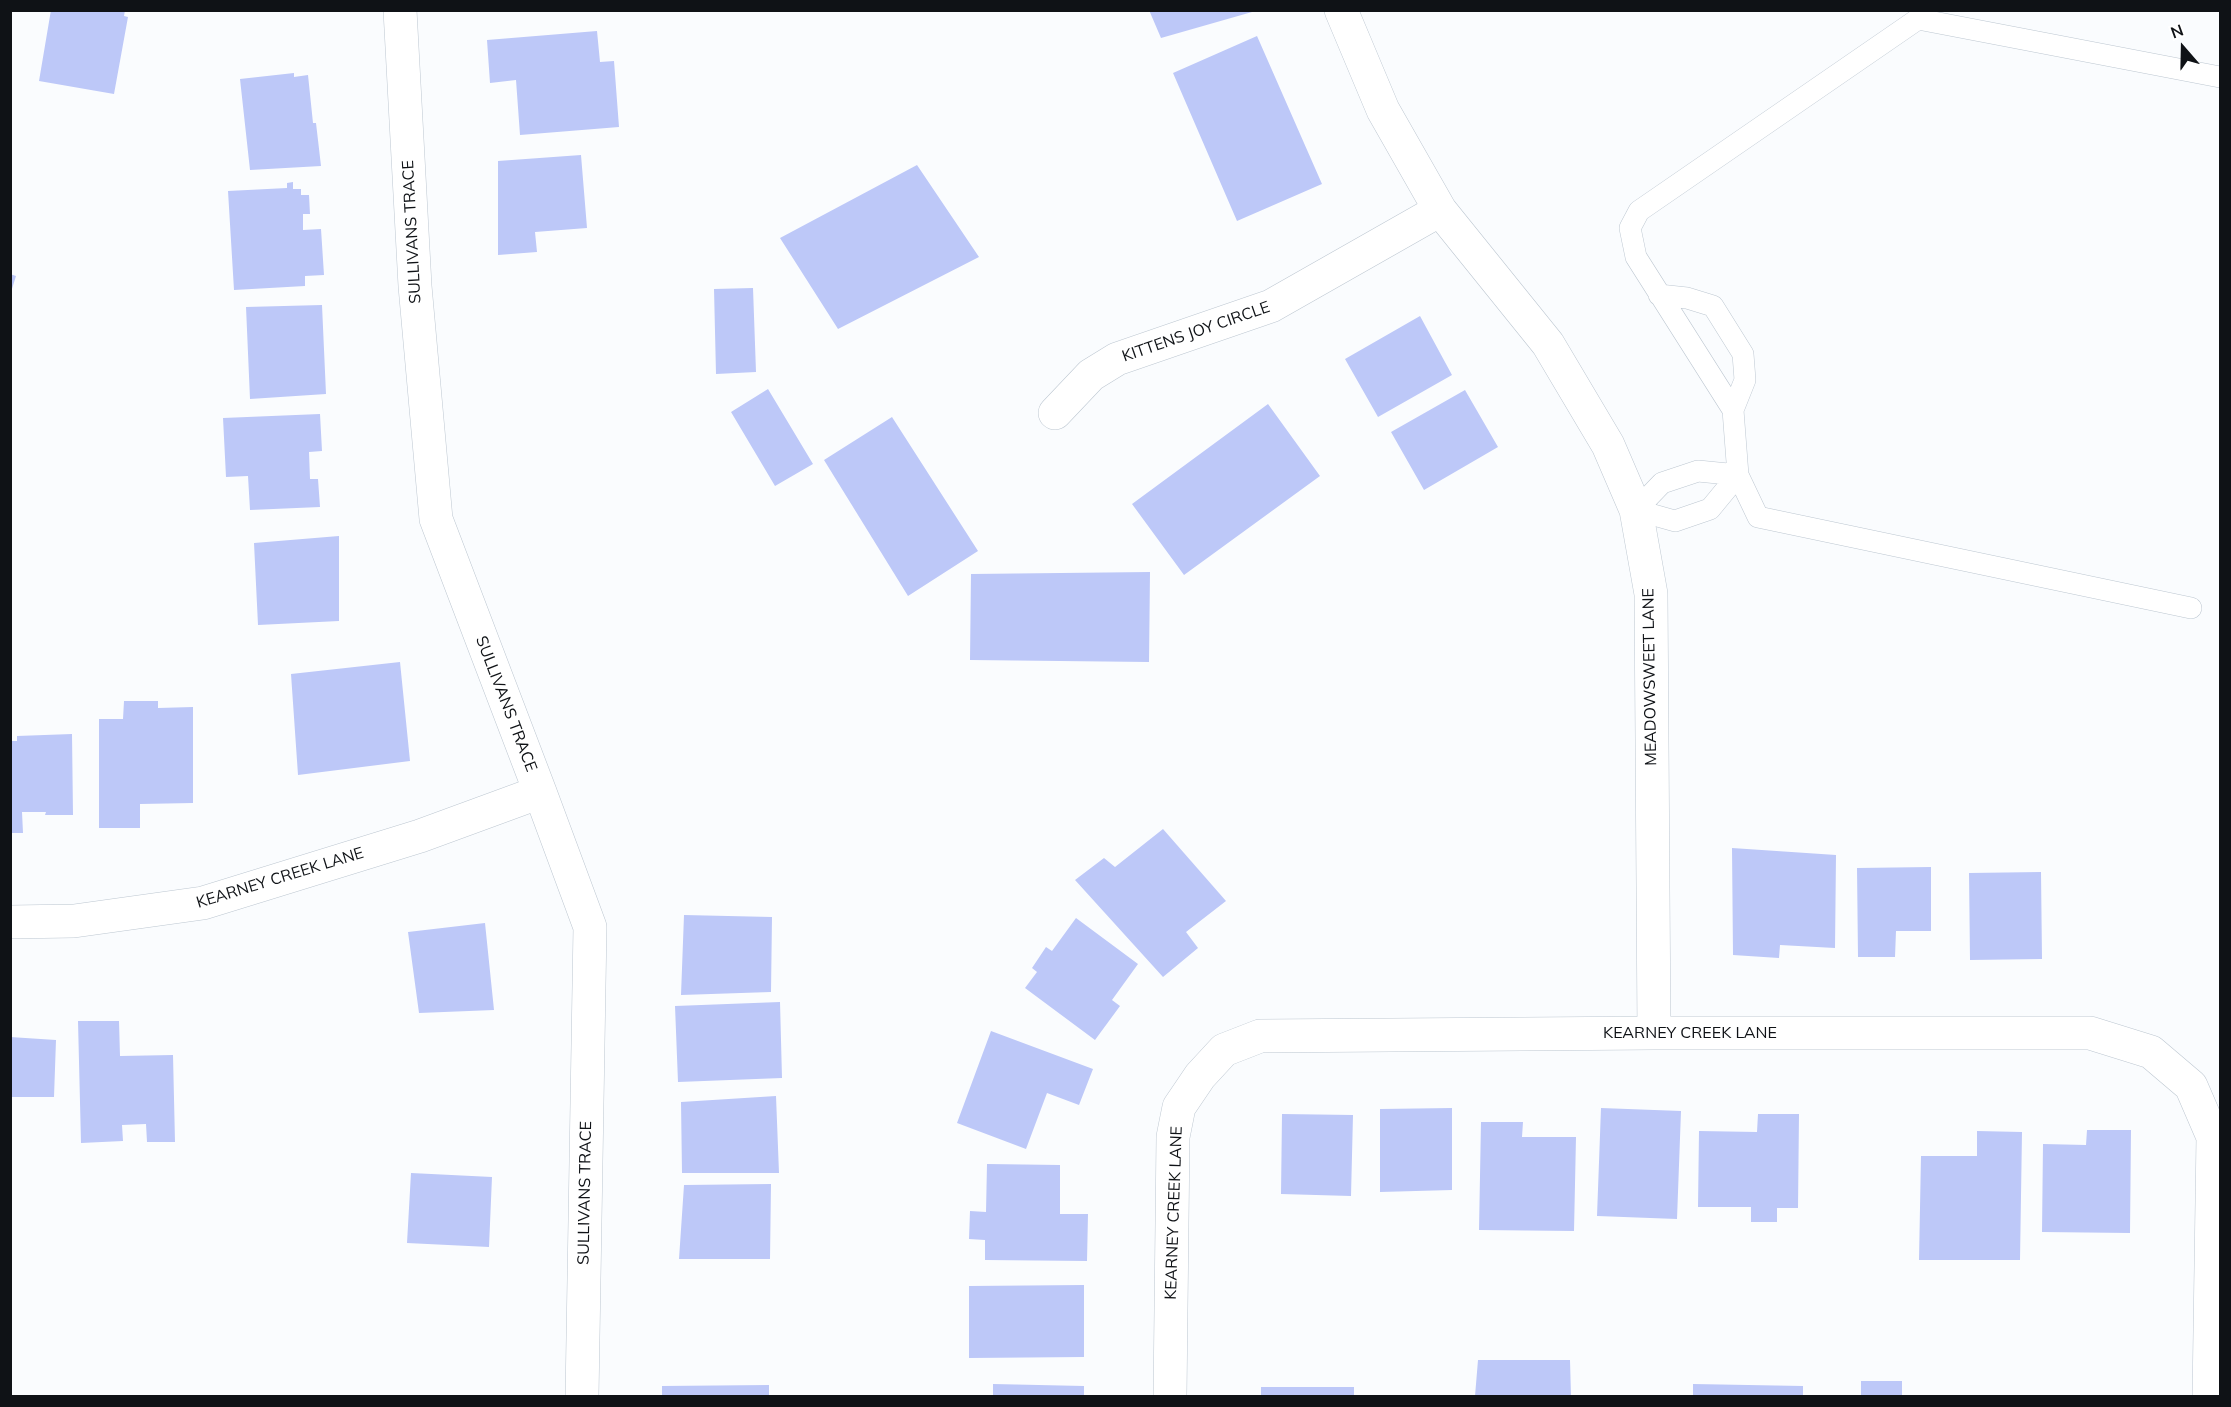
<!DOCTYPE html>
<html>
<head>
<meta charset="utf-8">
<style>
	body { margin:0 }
	#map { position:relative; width:2231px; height:1407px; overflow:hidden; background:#fafcfe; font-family:Mulish,sans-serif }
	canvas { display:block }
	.frame { position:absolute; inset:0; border:12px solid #0f1216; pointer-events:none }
	.north { position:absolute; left:2153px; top:18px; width:60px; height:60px; -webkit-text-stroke:4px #fff; paint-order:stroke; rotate:340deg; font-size:16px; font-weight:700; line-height:24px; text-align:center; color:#0f1216 }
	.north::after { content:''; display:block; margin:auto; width:21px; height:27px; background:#0f1216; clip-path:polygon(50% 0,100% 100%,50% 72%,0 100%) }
</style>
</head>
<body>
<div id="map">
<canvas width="2231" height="1407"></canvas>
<div class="frame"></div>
<div class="north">N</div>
</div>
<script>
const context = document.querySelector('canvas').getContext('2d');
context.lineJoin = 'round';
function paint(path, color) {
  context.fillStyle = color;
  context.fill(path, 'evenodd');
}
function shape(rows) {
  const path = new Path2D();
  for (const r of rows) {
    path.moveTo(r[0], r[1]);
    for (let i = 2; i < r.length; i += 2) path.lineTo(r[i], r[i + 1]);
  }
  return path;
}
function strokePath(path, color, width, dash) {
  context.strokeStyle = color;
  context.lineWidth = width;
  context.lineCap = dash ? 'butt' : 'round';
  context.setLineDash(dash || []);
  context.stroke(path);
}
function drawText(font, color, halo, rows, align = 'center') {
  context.font = font + ' Mulish,sans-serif';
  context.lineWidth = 5;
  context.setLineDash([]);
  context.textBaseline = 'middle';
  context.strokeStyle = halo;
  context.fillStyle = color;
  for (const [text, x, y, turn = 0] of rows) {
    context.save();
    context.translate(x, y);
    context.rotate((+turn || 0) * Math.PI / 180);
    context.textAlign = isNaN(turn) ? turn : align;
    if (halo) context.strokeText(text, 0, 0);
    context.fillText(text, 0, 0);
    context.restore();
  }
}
paint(shape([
	[51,10,125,10,124,16,128,17,114,94,39,81],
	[1149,10,1251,10,1252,12,1161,38],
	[597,31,600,62,614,61,619,127,520,135,516,80,490,83,487,40],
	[1257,36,1322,184,1237,221,1173,73],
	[294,73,294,77,308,75,313,123,316,123,321,166,250,170,240,79],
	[581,155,587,228,535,232,537,252,498,255,498,161],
	[917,165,979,257,838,329,780,238],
	[293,182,293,189,301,189,301,195,309,195,310,214,303,214,303,230,321,229,324,275,305,276,305,286,234,290,228,191,287,188,287,183],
	[10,274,16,276,11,292,10,292],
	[753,288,756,372,716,374,714,289],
	[322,305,326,394,250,399,246,307],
	[1420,316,1452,375,1378,417,1345,359],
	[768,389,813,464,775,486,731,412],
	[1465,390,1498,447,1424,490,1391,432],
	[1268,404,1320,476,1184,575,1132,504],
	[320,414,322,451,309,452,310,479,318,479,320,507,250,510,248,476,226,477,223,418],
	[892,417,978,551,908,596,824,460],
	[339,536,339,621,258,625,254,543],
	[1150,572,1149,662,970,660,971,574],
	[400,662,410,761,298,775,291,674],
	[124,701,158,701,158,708,193,707,193,803,140,804,140,828,99,828,99,719,123,719],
	[72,734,73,815,45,815,46,812,22,812,23,833,10,833,10,741,17,741,17,736],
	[1163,829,1226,901,1186,932,1198,948,1163,977,1075,880,1104,858,1115,867],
	[1732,848,1836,855,1835,948,1780,945,1779,958,1733,955],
	[1931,867,1931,931,1896,931,1895,957,1858,957,1857,868],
	[2041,872,2042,959,1970,960,1969,873],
	[684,915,772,917,771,992,681,995],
	[1076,918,1138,964,1112,1000,1120,1006,1095,1040,1025,988,1037,972,1032,968,1046,947,1052,951],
	[485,923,494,1010,419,1013,408,932],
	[780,1002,782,1078,678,1082,675,1006],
	[78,1021,119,1021,120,1056,173,1055,175,1142,147,1142,146,1124,122,1125,123,1141,81,1143],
	[991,1031,1093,1069,1079,1105,1047,1093,1026,1149,957,1123],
	[10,1037,56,1040,54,1097,10,1097],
	[776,1096,779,1173,682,1173,681,1102],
	[1452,1108,1452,1190,1380,1192,1380,1109],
	[1601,1108,1681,1111,1677,1219,1597,1216],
	[1282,1114,1353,1115,1351,1196,1281,1194],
	[1758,1114,1799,1114,1798,1208,1777,1208,1777,1222,1751,1222,1751,1207,1698,1207,1699,1131,1757,1132],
	[1481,1122,1523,1122,1522,1137,1576,1137,1574,1231,1479,1230],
	[2087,1130,2131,1130,2130,1233,2042,1232,2043,1144,2086,1145],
	[1977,1131,2022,1132,2020,1260,1919,1260,1921,1156,1977,1156],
	[987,1164,1060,1165,1060,1214,1088,1214,1087,1261,985,1260,985,1240,969,1239,970,1211,986,1212],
	[411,1173,492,1177,489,1247,407,1243],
	[771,1184,770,1259,679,1259,684,1185],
	[1084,1285,1084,1357,969,1358,969,1286],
	[1478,1360,1570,1360,1571,1396,1475,1396],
	[1861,1381,1902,1381,1902,1396,1861,1396],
	[993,1384,1084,1386,1084,1396,993,1396],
	[1693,1384,1803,1386,1803,1396,1693,1396],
	[769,1385,769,1396,662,1396,662,1386],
	[1261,1387,1354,1387,1354,1396,1261,1396]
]), '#bdc8f8');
const lane = shape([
	[1659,295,1687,298,1713,306,1743,354,1745,380,1733,410],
	[1698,471,1738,475,1710,509,1675,521,1636,510,1662,483,1698,471],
	[2191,608,1758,517,1738,475,1733,410,1636,257,1630,228,1639,211,1918,19,2220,77]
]);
const street = shape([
	[400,10,415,286,436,519,540,792,590,927,582,1396],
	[1341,10,1383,110,1440,210,1548,344,1608,445,1636,510,1651,594,1654,1033],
	[1055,413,1091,375,1117,359,1271,306,1440,210],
	[10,922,74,921,203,903,420,836,540,792],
	[1170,1396,1173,1137,1179,1107,1200,1076,1224,1050,1260,1036,1654,1033,2090,1033,2151,1052,2191,1086,2213,1137,2209,1396]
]);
strokePath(lane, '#bdc7d1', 22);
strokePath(street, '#bdc7d1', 34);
strokePath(lane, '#fff', 21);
strokePath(street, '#fff', 33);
drawText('16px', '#0f1216', '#fff', [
	["SULLIVANS TRACE",412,232,-93],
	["KITTENS JOY CIRCLE",1196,332,-19],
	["MEADOWSWEET LANE",1650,677,-91],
	["SULLIVANS TRACE",506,704,69],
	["KEARNEY CREEK LANE",280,878,-17],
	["KEARNEY CREEK LANE",1690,1033],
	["SULLIVANS TRACE",585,1193,-89],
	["KEARNEY CREEK LANE",1174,1213,-88]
]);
</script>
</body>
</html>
